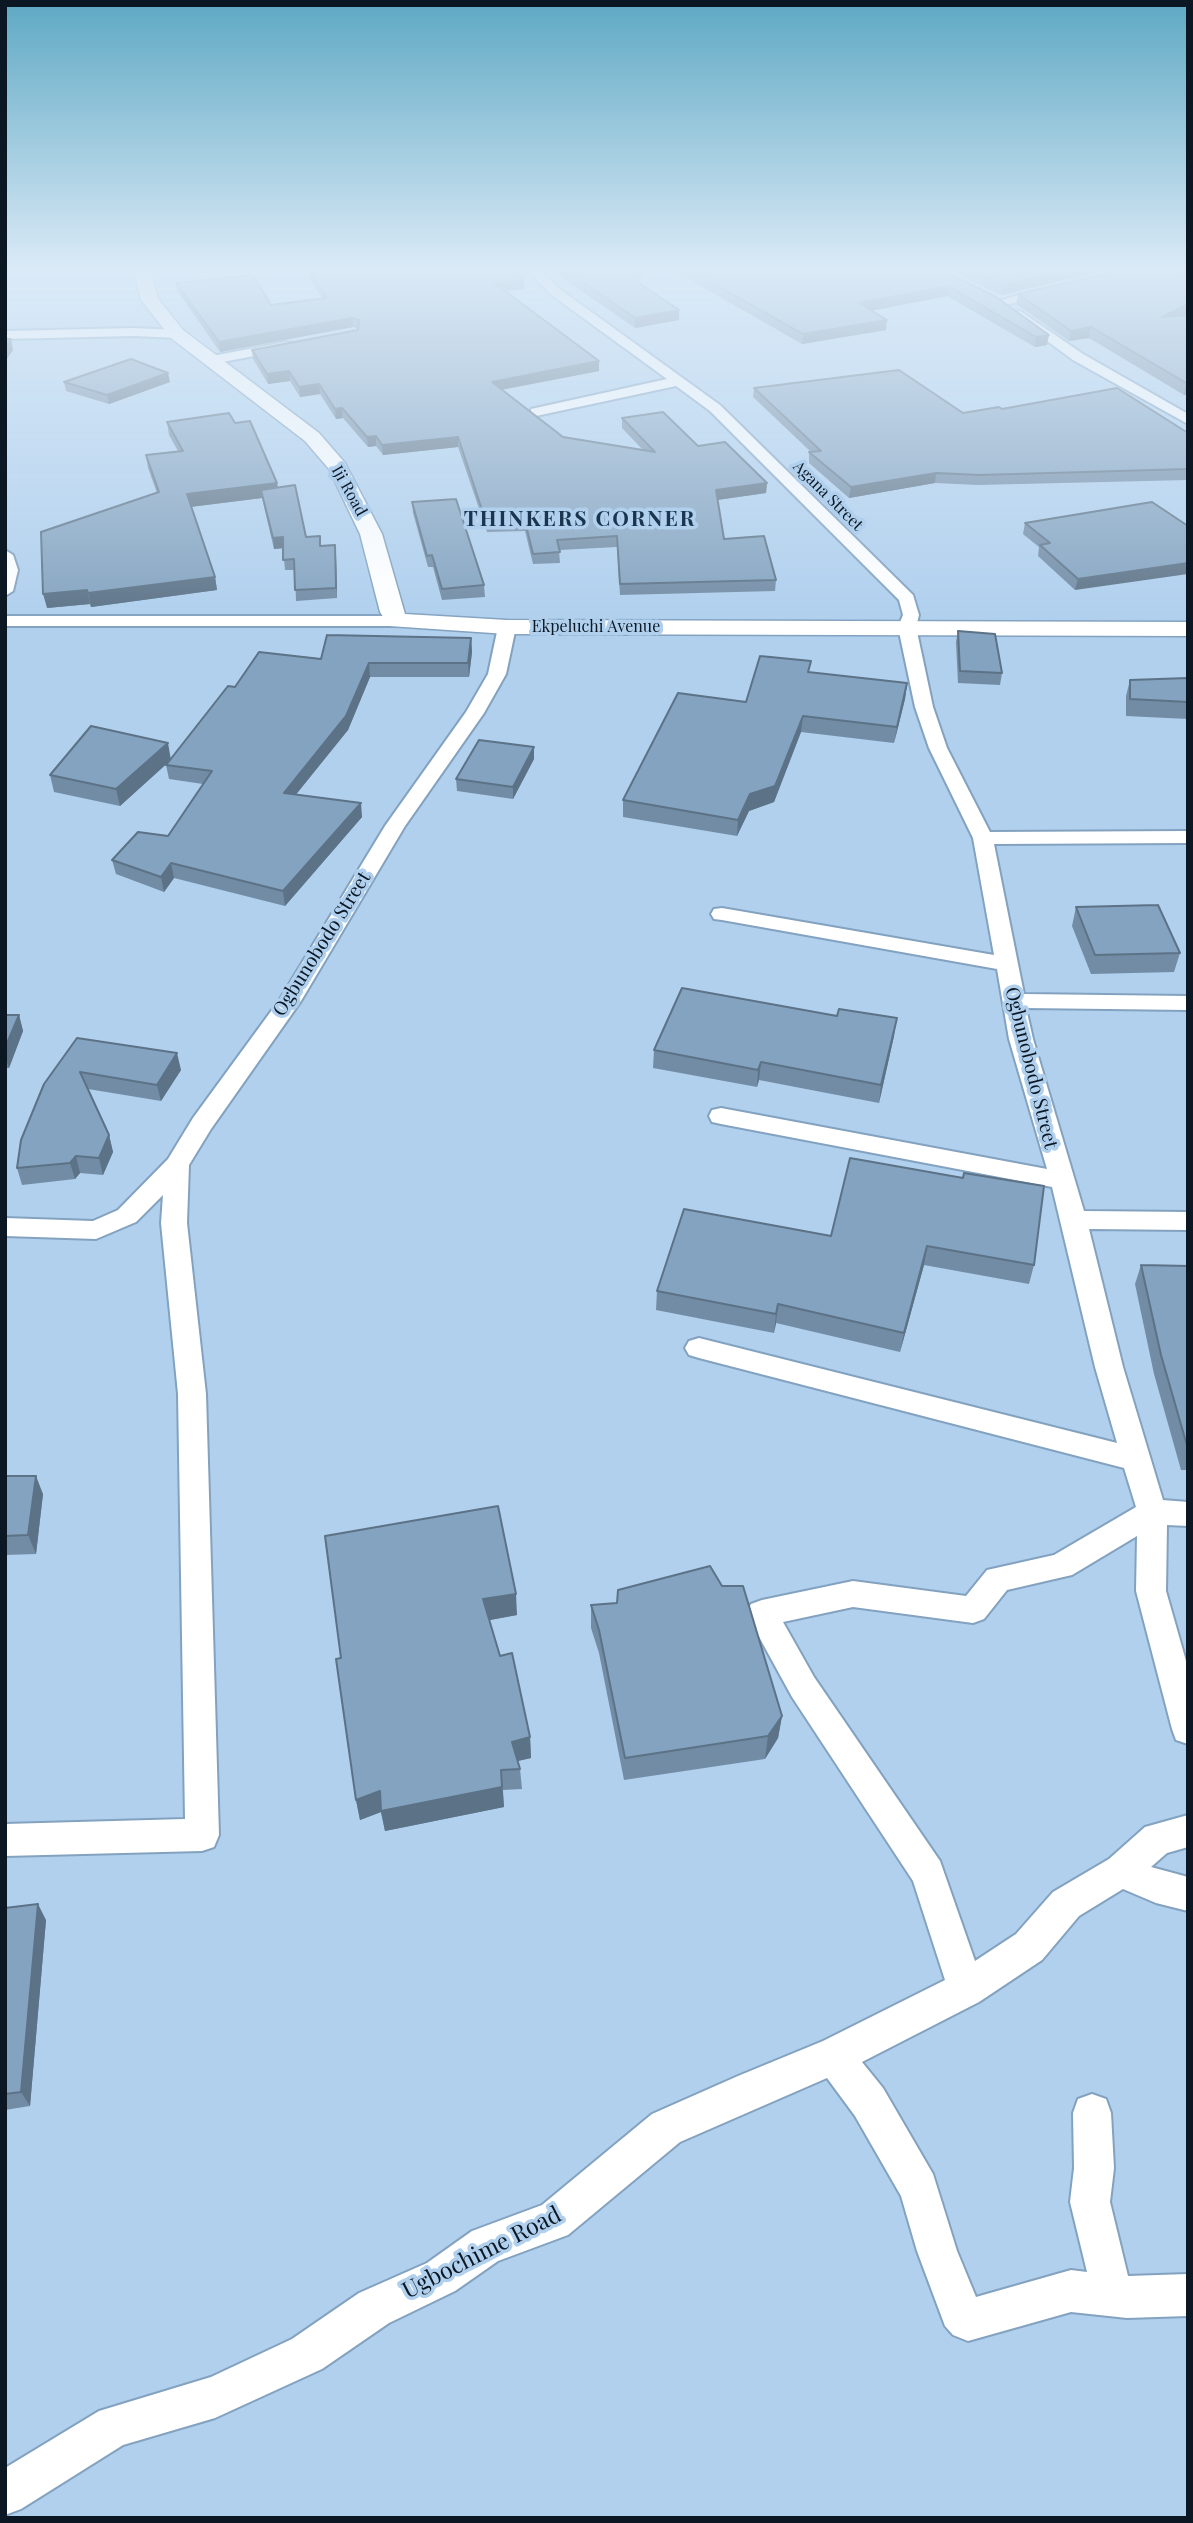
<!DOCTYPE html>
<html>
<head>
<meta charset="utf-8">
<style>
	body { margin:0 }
	#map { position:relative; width:1193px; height:2523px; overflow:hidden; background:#b0d0ee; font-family:"Playfair Display",serif }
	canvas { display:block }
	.frame { position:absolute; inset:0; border:7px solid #0b1722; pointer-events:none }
</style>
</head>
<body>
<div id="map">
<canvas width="1193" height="2523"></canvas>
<div class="frame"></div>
</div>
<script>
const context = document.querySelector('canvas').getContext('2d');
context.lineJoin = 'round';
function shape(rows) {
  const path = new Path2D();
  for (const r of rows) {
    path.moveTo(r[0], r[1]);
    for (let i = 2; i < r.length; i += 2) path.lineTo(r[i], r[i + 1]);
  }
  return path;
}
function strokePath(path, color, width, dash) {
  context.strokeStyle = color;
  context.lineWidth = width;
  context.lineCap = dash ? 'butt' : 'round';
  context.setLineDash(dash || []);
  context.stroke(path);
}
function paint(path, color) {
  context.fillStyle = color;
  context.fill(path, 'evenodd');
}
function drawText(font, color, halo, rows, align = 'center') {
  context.font = font + ' "Playfair Display",serif';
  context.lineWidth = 7;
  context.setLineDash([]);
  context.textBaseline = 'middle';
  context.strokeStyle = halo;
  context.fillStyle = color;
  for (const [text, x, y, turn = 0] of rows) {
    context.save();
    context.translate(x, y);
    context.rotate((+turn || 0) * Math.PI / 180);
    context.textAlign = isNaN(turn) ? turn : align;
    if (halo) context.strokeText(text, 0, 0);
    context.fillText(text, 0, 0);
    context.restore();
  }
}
const street = shape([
	[528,272,542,272,561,290,720,405,913,595,919,615,916,627,933,707,947,748,990,832,1188,831,1188,843,994,844,1024,994,1188,996,1188,1010,1026,1008,1033,1039,1084,1211,1188,1212,1188,1230,1089,1229,1123,1367,1163,1500,1188,1502,1188,1526,1167,1525,1166,1591,1188,1668,1188,1744,1176,1740,1172,1729,1136,1591,1137,1536,1072,1575,1007,1590,984,1619,973,1623,853,1607,783,1622,814,1677,940,1861,975,1961,1016,1934,1053,1892,1109,1859,1145,1827,1188,1815,1188,1847,1167,1853,1151,1867,1188,1877,1188,1911,1156,1903,1123,1889,1079,1916,1042,1960,979,2002,862,2062,883,2088,933,2174,957,2251,976,2297,1071,2270,1087,2272,1070,2202,1074,2168,1073,2113,1078,2099,1092,2094,1106,2099,1111,2113,1114,2168,1110,2202,1128,2276,1188,2274,1188,2316,1127,2318,1071,2312,968,2341,953,2335,945,2326,917,2251,901,2196,855,2116,827,2078,680,2142,568,2235,498,2261,455,2291,389,2323,322,2369,215,2418,123,2445,21,2509,5,2515,5,2468,99,2411,211,2377,292,2339,359,2293,427,2263,472,2231,542,2205,652,2114,738,2076,823,2041,945,1980,913,1881,792,1697,746,1613,751,1604,762,1600,853,1581,966,1596,987,1570,1054,1555,1136,1507,1124,1468,699,1358,689,1355,685,1348,689,1341,699,1338,1117,1443,1095,1367,1052,1187,721,1124,712,1122,709,1116,712,1110,721,1108,1047,1169,1009,1039,997,969,722,920,714,919,711,914,714,909,722,908,994,955,973,838,929,748,915,707,898,627,903,615,899,600,710,411,676,386,536,416,531,415,531,409,667,379,553,296,528,272],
	[1046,288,1050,289,1050,295,1000,306,994,302,1046,288],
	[1020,311,1083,354,1188,414,1188,424,1073,360,1016,318,1016,312,1020,311],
	[134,328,177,330,183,334,177,338,134,336,5,339,5,331,134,328],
	[286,342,291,343,291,349,212,364,205,360,212,356,286,342],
	[5,550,13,555,18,570,13,591,5,596,5,550],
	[5,616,397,616,406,621,397,626,5,626,5,616],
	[507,622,516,627,506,674,484,713,405,826,301,1001,211,1129,189,1165,187,1223,206,1394,219,1835,214,1847,202,1851,5,1856,5,1824,185,1819,178,1394,161,1223,163,1195,136,1222,96,1239,5,1236,5,1218,93,1221,118,1210,168,1159,193,1118,280,999,385,826,466,712,488,674,498,627,507,622]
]);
const secondary = shape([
	[134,272,151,272,158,299,183,330,319,433,345,463,382,534,405,614,507,620,1188,622,1188,636,507,634,389,626,380,612,360,534,329,469,305,441,171,338,141,300,134,272]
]);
strokePath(street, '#83a2bf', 4);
strokePath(secondary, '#83a2bf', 3);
paint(street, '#fff');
paint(secondary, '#fff');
paint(shape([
	[309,272,524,280,524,289,505,291,599,361,599,371,502,390,563,437,643,450,622,428,622,418,698,446,767,483,766,493,718,500,724,539,776,580,775,591,620,595,617,547,559,550,560,563,533,564,525,531,487,532,458,447,383,455,376,446,368,447,343,418,336,419,320,394,300,397,290,381,268,384,253,359,252,350,358,330,358,329,353,327,220,352,178,292,176,283,271,305,322,298,310,280],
	[554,272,643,272,637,281,679,310,679,320,635,328],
	[676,272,946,272,1047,345,1035,347,947,296,872,311,886,330,802,344],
	[954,272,1098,272,1001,295],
	[1018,294,1188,313,1184,315,1188,394,1184,395,1089,338,1069,341,1016,304],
	[64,382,170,382,109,404,66,391],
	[754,388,963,413,1002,409,1188,433,1188,480,978,485,935,483,849,498,809,463,809,452,811,452,753,397],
	[167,422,277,483,278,488,306,537,320,536,321,546,336,555,337,598,296,601,295,570,285,570,283,548,274,549,262,498,191,507,215,577,217,590,91,607,90,604,47,608,157,493,148,468,146,455,178,451,169,435],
	[412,502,484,585,485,597,442,600,433,567,428,567,413,513],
	[1152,502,1075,590,1038,556,1039,547,1023,534,1025,523],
	[958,631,1002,673,1000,685,958,683,956,642],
	[471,638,472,652,469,677,370,677,348,730,296,794,362,817,285,906,174,878,164,892,116,874,112,860,168,836,203,784,169,779,166,765,168,762,120,806,54,792,50,775,171,759,235,687,321,659],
	[810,672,907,683,905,699,894,743,801,732,774,802,749,811,737,836,623,817,623,800,746,702],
	[1188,678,1188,719,1126,716,1126,696,1130,680],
	[534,759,513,799,457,791,456,779],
	[1076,907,1180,953,1174,972,1091,974,1072,926],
	[5,1015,19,1015,23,1031,9,1068,5,1068],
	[894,1036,879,1103,759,1080,757,1087,653,1068,654,1050],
	[77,1038,181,1070,161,1101,88,1089,109,1135,113,1152,103,1175,80,1173,75,1179,22,1185,17,1168],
	[850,1158,1034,1265,1029,1284,924,1265,900,1352,776,1323,774,1333,656,1310,657,1291,831,1236],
	[1141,1265,1188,1266,1188,1470,1181,1470,1154,1374,1135,1284],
	[5,1476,43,1494,36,1554,5,1555],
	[325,1536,517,1615,489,1620,500,1656,530,1737,531,1758,518,1761,520,1769,522,1789,503,1790,504,1807,385,1831,381,1812,360,1820,356,1800,341,1658],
	[591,1605,782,1716,778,1738,765,1759,624,1780,599,1653,591,1628],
	[5,1908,46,1920,30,2106,5,2110]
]), '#728ca5');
paint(shape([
	[637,272,643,272,633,288,633,279],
	[1058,272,1098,272,1001,295,1003,285],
	[524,280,524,289,494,292,494,283],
	[948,286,947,296,858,313,859,303],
	[1188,304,1188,313,1160,327,1162,317],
	[679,310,679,320,635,328,635,318],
	[352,318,353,327,220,352,219,342],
	[887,320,886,330,802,344,803,334],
	[1091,327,1089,338,1069,341,1071,331],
	[1049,335,1047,345,1035,347,1036,337],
	[11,339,13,350,5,362,5,347],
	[599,361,599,371,493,391,492,382],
	[289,371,290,381,268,384,267,374],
	[168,373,170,382,109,404,107,395],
	[319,384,320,394,300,397,299,387],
	[1186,384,1188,384,1188,394,1184,395],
	[342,408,343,418,336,419,335,409],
	[376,436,376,446,368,447,367,437],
	[458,437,458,447,383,455,382,445],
	[936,473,935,483,849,498,851,487],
	[277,483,279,496,261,490,262,498,189,507,187,494],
	[767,483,766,493,716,500,716,490],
	[283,537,285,548,274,549,273,538],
	[335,545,336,555,337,598,336,588],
	[1188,563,1188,574,1075,590,1078,579],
	[215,577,217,590,91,607,88,593],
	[87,590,90,604,47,608,43,594],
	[471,638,472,652,469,677,468,663],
	[369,663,370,677,348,730,286,807,284,793],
	[907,683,905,699,894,743,897,727],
	[803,716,801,732,774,802,749,811,737,836,738,820,750,794],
	[168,743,171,760,120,806,116,789],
	[534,747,534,759,513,799,513,787],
	[361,803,362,817,285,906,283,891],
	[171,863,174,878,164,892,161,877],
	[19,1015,23,1031,9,1068,5,1056,5,1048],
	[897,1018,894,1036,879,1103,881,1085],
	[177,1053,181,1070,161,1101,157,1085],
	[761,1062,759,1080,757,1087,758,1070],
	[109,1135,113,1152,103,1175,99,1158],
	[76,1156,80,1173,75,1179,70,1163],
	[927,1246,924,1265,900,1352,904,1333],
	[778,1304,776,1323,774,1333,776,1314],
	[36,1476,43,1494,36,1554,28,1535],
	[516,1594,517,1615,485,1621,483,1599],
	[782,1716,778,1738,765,1759,768,1736],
	[530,1737,531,1758,513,1762,512,1742],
	[501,1770,504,1807,385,1831,381,1812,360,1820,356,1800,380,1791],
	[38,1904,46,1920,30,2106,21,2092]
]), '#5c7286');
const building = shape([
	[310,272,519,272,524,280,494,283,599,361,492,382,563,437,655,452,622,418,663,412,698,446,725,442,767,483,716,490,724,539,764,536,776,580,620,584,617,536,557,540,560,552,533,554,525,521,486,522,458,437,382,445,376,436,367,437,342,408,335,409,319,384,299,387,289,371,267,374,252,350,358,330,359,320,352,318,219,342,176,283,253,275,271,305,327,298,310,272],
	[568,272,637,272,633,279,679,310,635,318,568,272],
	[693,272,946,272,996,297,1049,335,1036,337,948,286,859,303,887,320,803,334,693,272],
	[976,272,1058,272,1003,285,976,272],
	[1115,272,1174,272,1188,276,1188,304,1162,317,1188,315,1188,384,1091,327,1071,331,1018,294,1115,272],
	[5,339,11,339,5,347,5,339],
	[131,359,168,373,107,395,64,382,131,359],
	[899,370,963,413,999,407,1002,409,1117,388,1188,433,1188,469,980,475,936,473,851,487,809,452,821,451,754,388,899,370],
	[229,413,235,423,250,421,277,483,187,494,215,577,88,593,87,590,43,594,41,532,159,492,146,455,183,451,167,422,229,413],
	[295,485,306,537,320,536,320,546,335,545,336,588,295,590,294,559,283,560,283,537,273,538,261,490,295,485],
	[456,499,484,585,442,589,432,555,427,556,412,502,456,499],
	[1152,502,1188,526,1188,563,1078,579,1040,545,1050,543,1025,523,1152,502],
	[958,631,995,634,1002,673,960,671,958,631],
	[327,635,471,638,468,663,369,663,346,716,284,793,361,803,283,891,171,863,161,877,112,860,138,832,168,836,212,771,166,765,228,686,235,687,259,652,321,659,327,635],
	[760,656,811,661,808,672,907,683,897,727,803,716,775,786,750,794,738,820,623,800,678,693,746,702,760,656],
	[1188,678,1188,702,1130,699,1130,680,1188,678],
	[91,726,168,743,116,789,50,775,91,726],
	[479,740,534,747,513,787,456,779,479,740],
	[1158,905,1180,953,1095,955,1076,907,1158,905],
	[682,988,837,1016,839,1009,897,1018,881,1085,761,1062,758,1070,654,1050,682,988],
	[5,1015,19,1015,5,1048,5,1015],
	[77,1038,177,1053,157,1085,80,1072,109,1135,99,1158,76,1156,70,1163,17,1168,21,1140,44,1084,77,1038],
	[850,1158,963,1178,964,1173,1044,1186,1034,1265,927,1246,904,1333,778,1304,776,1314,657,1291,684,1209,831,1236,850,1158],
	[1141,1265,1188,1266,1188,1449,1161,1355,1141,1265],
	[5,1476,36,1476,28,1535,5,1536,5,1476],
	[498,1506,516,1594,483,1599,500,1656,512,1653,530,1737,512,1742,520,1769,501,1770,502,1787,381,1811,380,1791,356,1800,336,1659,341,1658,325,1536,498,1506],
	[710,1566,722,1586,743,1586,782,1716,768,1736,625,1758,599,1630,591,1605,617,1603,618,1590,710,1566],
	[38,1904,21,2092,5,2094,5,1908,38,1904]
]);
paint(building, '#84a3c0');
strokePath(building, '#5c7286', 2);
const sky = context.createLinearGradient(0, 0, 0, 626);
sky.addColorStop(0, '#5ea9c4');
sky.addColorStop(0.43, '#dbeaf7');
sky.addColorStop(1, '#dbeaf700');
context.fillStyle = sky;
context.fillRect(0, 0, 1193, 626);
drawText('16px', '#0b1722', '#b0d0ee', [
	["Iji Road",349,491,61],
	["Agana Street",828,496,45],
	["Ekpeluchi Avenue",596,627]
]);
drawText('19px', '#0b1722', '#b0d0ee', [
	["Ogbunobodo Street",322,944,-58],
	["Ogbunobodo Street",1031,1068,76]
]);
context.letterSpacing = '2px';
drawText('bold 21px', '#1a354d', '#b0d0ee', [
	["THINKERS CORNER",580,519]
]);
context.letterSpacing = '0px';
drawText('23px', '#0b1722', '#b0d0ee', [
	["Ugbochime Road",482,2253,-27]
]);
</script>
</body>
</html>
